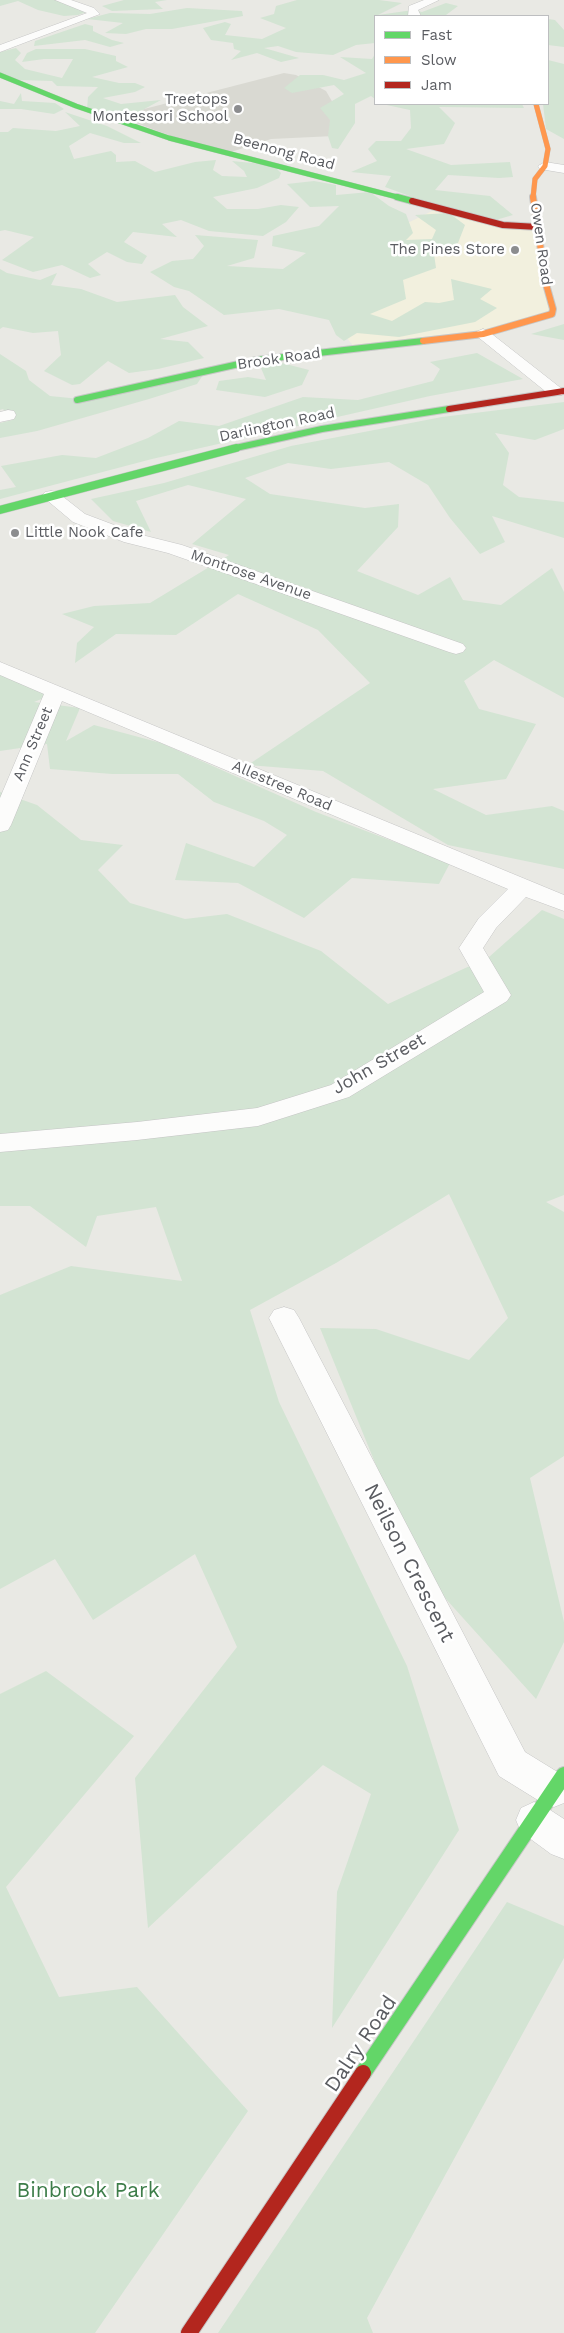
<!DOCTYPE html>
<html>
<head>
<meta charset="utf-8">
<style>
	body { margin:0 }
	#map { position:relative; width:564px; height:2333px; overflow:hidden; background:#e9e9e4; font-family:"Work Sans",sans-serif }
	canvas { display:block }
	.legend { position:absolute; left:374px; top:15px; width:175px; height:90px; box-sizing:border-box; background:#fff; border:1px solid #bdbec0; margin:0; padding:6px 9px; list-style:none; font-size:15px; color:#5a5c61 }
	.legend li { display:flex; align-items:center; gap:10px; height:25px }
	.legend b { width:25px; border:1px solid #bdbec0 }
</style>
</head>
<body>
<div id="map">
<canvas width="564" height="2333"></canvas>
<ul class="legend">
<li><b style="height:6px;background:#63d668"></b>Fast</li>
<li><b style="height:6px;background:#ff974d"></b>Slow</li>
<li><b style="height:6px;background:#b3261e"></b>Jam</li>
</ul>
</div>
<script>
const context = document.querySelector('canvas').getContext('2d');
context.lineJoin = 'round';
function paint(path, color) {
  context.fillStyle = color;
  context.fill(path, 'evenodd');
}
function shape(rows) {
  const path = new Path2D();
  for (const r of rows) {
    path.moveTo(r[0], r[1]);
    for (let i = 2; i < r.length; i += 2) path.lineTo(r[i], r[i + 1]);
  }
  return path;
}
function strokePath(path, color, width, dash) {
  context.strokeStyle = color;
  context.lineWidth = width;
  context.lineCap = dash ? 'butt' : 'round';
  context.setLineDash(dash || []);
  context.stroke(path);
}
function drawText(font, color, halo, rows, align = 'center') {
  context.font = font + ' "Work Sans",sans-serif';
  context.lineWidth = 5;
  context.setLineDash([]);
  context.textBaseline = 'middle';
  context.strokeStyle = halo;
  context.fillStyle = color;
  for (const [text, x, y, turn = 0] of rows) {
    context.save();
    context.translate(x, y);
    context.rotate((+turn || 0) * Math.PI / 180);
    context.textAlign = isNaN(turn) ? turn : align;
    if (halo) context.strokeText(text, 0, 0);
    context.fillText(text, 0, 0);
    context.restore();
  }
}
paint(shape([
	[434,210,534,227,552,316,491,331,355,348,298,277]
]), '#f2f0de');
paint(shape([
	[284,73,296,75,326,91,333,103,334,136,271,139,231,152,174,137,117,116]
]), '#d9d9d2');
paint(shape([
	[0,0,60,0,92,10,78,15,64,16,38,10,18,1,0,6],
	[124,0,167,0,155,2,163,9,112,11,102,6],
	[297,0,379,0,402,3,378,15,413,10,422,12,446,3,458,6,446,15,452,16,375,16,375,43,356,45,333,55,296,52,278,46,264,48,299,58,281,62,257,53,231,60,241,51,234,49,233,43,211,40,203,28,225,22,231,24,225,35,262,39,286,28,260,18,274,14,276,6],
	[187,8,242,11,243,16,172,29,146,29,126,34,105,33,123,23,87,19,110,13,150,14],
	[548,19,555,20,564,30,564,47,548,45],
	[85,24,93,26,93,31,112,40,124,43,110,47,85,40,34,46,35,41],
	[16,48,21,53,15,60,25,69,62,78,73,59,44,59,22,62,27,53,36,49,85,49,116,56,116,61,128,67,92,77,119,83,135,83,145,87,135,92,103,98,121,104,161,100,137,113,144,119,113,118,87,109,88,97,98,87,57,86,52,81,18,80,0,74,0,52],
	[375,54,375,99,371,96,355,104,355,123,338,149,332,148,328,136,330,120,320,108,344,94,334,85,292,93,284,88,300,75,323,75,344,80,366,73,340,57,372,59],
	[548,60,564,64,564,139,546,129,543,104,548,104],
	[21,93,22,101,55,103,64,109,54,114,21,109,0,109,0,101,14,104],
	[382,104,522,104,524,108,439,107,455,123,444,144,406,149,451,165,510,162,513,177,499,178,448,175,435,190,490,196,513,215,492,221,426,202,385,187,391,176,351,172,377,161,368,149,376,141,401,141,411,128,410,110],
	[65,112,107,126,141,143,124,143,90,133,69,146,74,159,111,151,116,155,116,162,135,161,155,172,195,162,216,160,213,170,222,176,247,177,244,171,232,161,273,165,281,173,279,178,257,188,213,197,227,209,258,209,281,205,299,207,286,222,263,236,209,231,181,220,162,224,177,237,133,232,124,242,147,256,142,264,127,262,107,252,88,264,101,275,90,278,62,265,33,272,2,260,34,237,5,230,0,231,0,132,8,132,13,128,56,131,80,126],
	[314,181,336,185,336,195,370,192,389,206,406,214,413,233,406,240,432,239,436,230,415,215,449,213,465,225,458,243,434,254,436,268,403,280,406,299,370,314,392,321,425,302,439,303,454,300,451,279,492,289,480,299,497,308,475,322,399,337,357,333,344,341,336,335,329,320,279,309,224,315,189,291,174,287,150,272,172,261,193,259,204,246,195,235,258,240,254,258,227,266,283,269,306,253,272,246,273,236,319,226,339,206,310,207,287,184],
	[0,269,7,273,40,280,57,273,51,285,81,289,117,302,175,295,183,307,208,326,160,339,188,342,204,358,158,369,129,373,108,361,80,384,72,385,44,371,61,355,58,331,33,333,3,327,0,329],
	[564,324,564,340,531,334],
	[477,353,523,379,430,396,152,459,0,499,0,490,16,487,1,466,62,455,96,458,148,438,179,421,219,426,303,397,358,400,433,381,440,369,430,362],
	[0,354,26,371,29,380,50,396,80,399,205,372,197,384,149,399,37,431,0,438,0,423,12,420,3,409,0,410],
	[282,363,309,370,302,385,265,397,216,390,219,381,248,377,266,380,261,368],
	[564,402,564,429,535,440,495,433,509,453,503,485,519,497,564,502,564,538,492,516,505,542,480,554,450,518,428,485,389,462,331,469,288,463,245,478,270,494,365,508,399,504,398,527,357,571,418,595,450,577,463,600,501,605,552,568,564,592,564,698,494,660,464,681,479,709,536,724,506,779,433,789,486,815,552,806,564,811,564,869,448,845,323,771,248,765,370,683,318,630,238,594,176,635,116,634,75,663,77,643,94,627,62,614,94,606,150,603,229,555,192,544,246,499,188,485,136,501,151,532,113,521,91,499,164,483,291,446,442,417],
	[0,671,54,694,34,702,80,708,66,741,94,725,161,743,316,812,450,863,439,884,352,878,304,918,238,883,175,880,186,843,254,867,287,835,264,821,214,802,178,774,112,774,50,769,47,744,0,751],
	[0,792,37,805,81,840,123,845,98,870,130,903,185,919,227,914,321,951,388,1004,489,957,542,910,564,919,564,1195,546,1202,564,1212,564,1456,530,1478,564,1622,564,1642,536,1699,418,1568,320,1328,376,1329,469,1360,508,1318,449,1194,336,1263,250,1310,279,1402,407,1666,459,1830,332,2028,337,1892,371,1794,323,1765,148,1928,135,1778,237,1647,195,1554,93,1620,55,1559,0,1589,0,1295,71,1266,182,1281,156,1207,97,1216,86,1247,30,1206,0,1206],
	[46,1671,134,1736,6,1887,59,1997,137,1987,248,2111,95,2333,0,2333,0,1694],
	[507,1902,564,1926,564,1958,367,2318,373,2333,218,2333]
]), '#d3e4d3');
const street = shape([
	[55,0,71,0,94,8,100,14,0,52,0,45,87,13,55,0],
	[424,0,439,0,418,10,421,16,408,16,409,6,424,0],
	[545,162,564,165,564,173,540,169,538,166,545,162],
	[483,329,488,331,562,389,564,392,562,395,550,395,478,337,475,334,478,331,483,329],
	[8,410,14,411,16,415,14,419,0,422,0,412,8,410],
	[51,491,57,492,85,514,138,534,182,545,463,644,466,648,463,652,456,654,449,652,168,553,124,542,73,522,42,496,45,492,51,491],
	[0,662,564,895,564,911,526,897,496,928,483,948,511,995,507,1001,349,1097,258,1126,137,1140,0,1152,0,1134,137,1122,257,1108,331,1085,484,992,459,948,479,918,508,889,62,701,11,825,8,830,0,832,0,798,44,694,0,675,0,662],
	[284,1307,294,1310,299,1318,525,1752,564,1776,564,1803,554,1807,541,1802,499,1776,269,1318,274,1310,284,1307],
	[534,1802,547,1808,564,1819,564,1859,551,1854,521,1832,516,1820,521,1808,534,1802]
]);
const fastFar3 = shape([
	[0,75,76,106,169,138,401,198]
]);
const fastFar2 = shape([
	[397,197,412,201],
	[77,400,257,360,423,341],
	[231,449,322,429,449,409]
]);
const fastFar1 = shape([
	[0,510,236,448]
]);
const fast = shape([
	[363,2073,564,1775]
]);
const slowFar1 = shape([
	[533,198,535,179,545,166,548,149,536,104]
]);
const slow = shape([
	[423,341,483,334,552,314,553,309,546,284,533,197]
]);
const jamFar1 = shape([
	[412,201,503,225,538,227],
	[449,409,564,391]
]);
const jam = shape([
	[189,2333,363,2073]
]);
strokePath(street, '#c5c5c5', 1);
strokePath(fastFar3, '#c6c6c6', 5.5);
strokePath(fastFar2, '#c6c6c6', 8);
strokePath(fastFar1, '#c6c6c6', 9);
strokePath(fast, '#c6c6c6', 18);
strokePath(slowFar1, '#c6c6c6', 5.5);
strokePath(slow, '#c6c6c6', 8);
strokePath(jamFar1, '#c6c6c6', 8);
strokePath(jam, '#c6c6c6', 18);
paint(street, '#fcfcfb');
strokePath(fastFar3, '#63d668', 5);
strokePath(fastFar2, '#63d668', 6);
strokePath(fastFar1, '#63d668', 8);
strokePath(fast, '#63d668', 16);
strokePath(slowFar1, '#ff974d', 5);
strokePath(slow, '#ff974d', 6);
strokePath(jamFar1, '#b3261e', 6);
strokePath(jam, '#b3261e', 16);
for (const [x, y, r, color] of [
	[238,109,5,"#8c8d8f"],
	[515,250,5,"#8c8d8f"],
	[15,533,5,"#8c8d8f"]
]) {
  const dot = new Path2D();
  dot.arc(x, y, r, 0, 2 * Math.PI);
  context.fillStyle = color;
  context.fill(dot);
  strokePath(dot, '#fff', 2);
}
drawText('15px', '#5a5c61', '#fff', [
	["Treetops",228,100],
	["Montessori School",228,117],
	["The Pines Store",505,250],
	["Little Nook Cafe",25,533,"left"]
], 'right');
drawText('15px', '#5a5c61', '#fff', [
	["Beenong Road",284,152,15],
	["Owen Road",541,244,82],
	["Brook Road",279,359,-8],
	["Darlington Road",277,425,-12],
	["Montrose Avenue",251,575,19],
	["Ann Street",33,744,-67],
	["Allestree Road",282,786,23]
]);
drawText('18px', '#5a5c61', '#fff', [
	["John Street",379,1064,-30]
]);
drawText('21px', '#5a5c61', '#fff', [
	["Neilson Crescent",409,1563,63],
	["Dalry Road",361,2044,-56]
]);
drawText('21px', '#3d7d49', '#fff', [
	["Binbrook Park",88,2191]
]);
</script>
</body>
</html>
